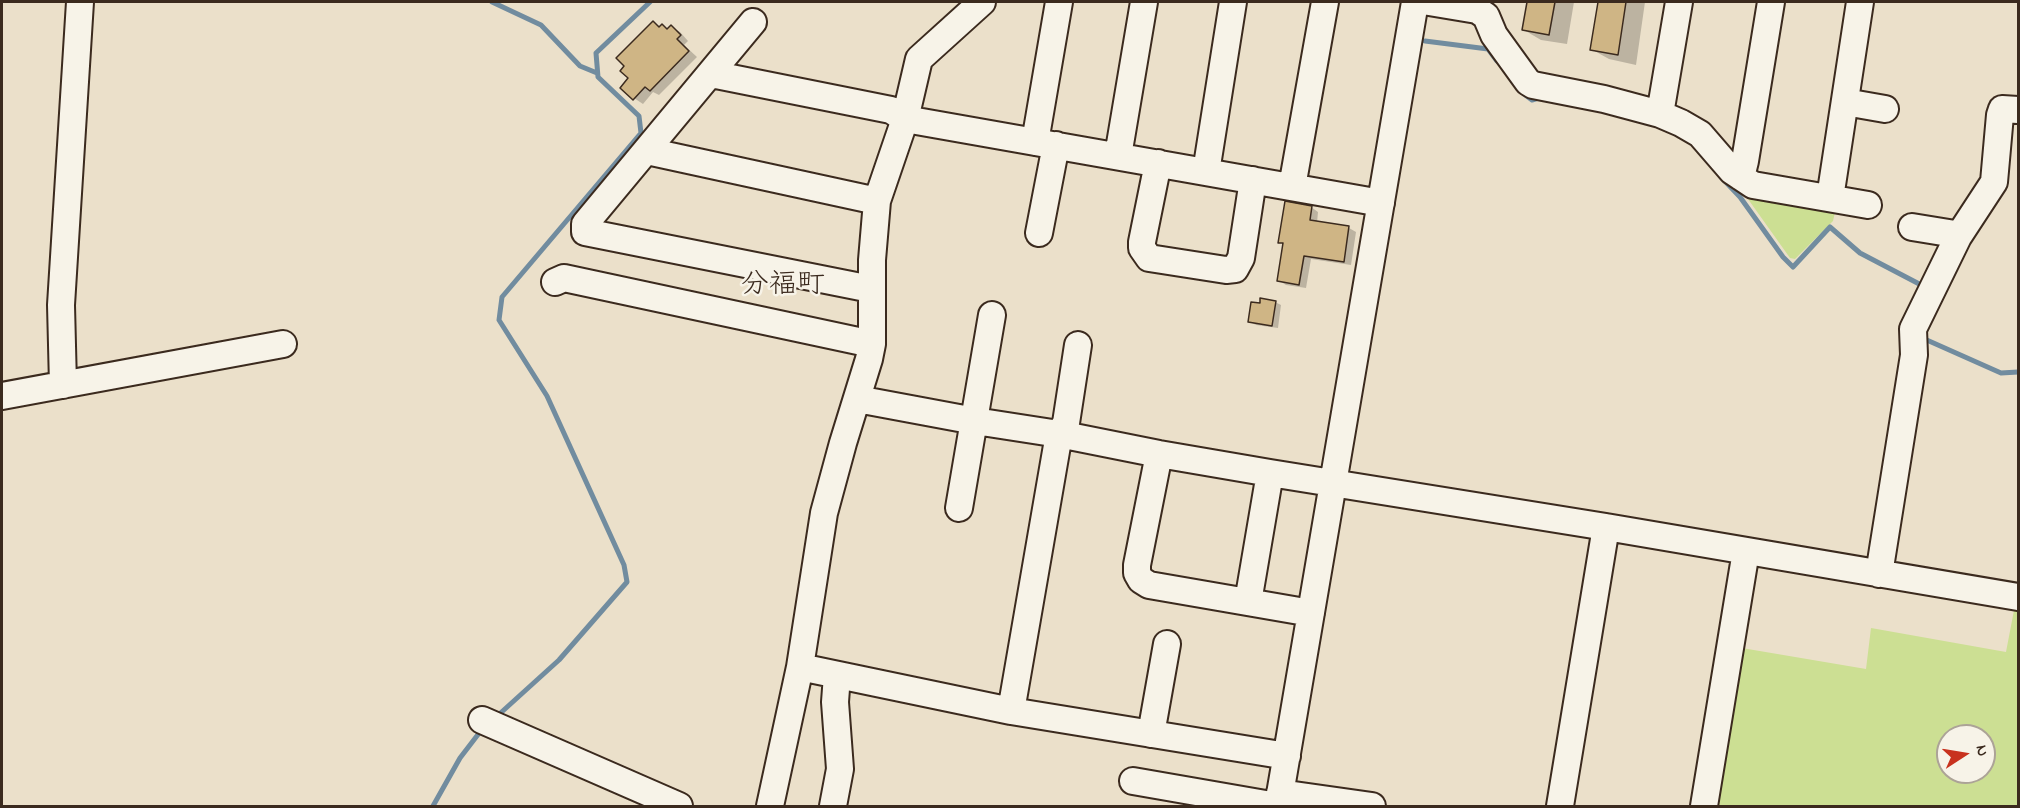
<!DOCTYPE html>
<html>
<head>
<meta charset="utf-8">
<style>
	body { margin:0 }
	#map { position:relative; width:2020px; height:808px; overflow:hidden; background:#ebe0ca; font-family:"Indie Flower",sans-serif }
	canvas { display:block }
	.frame { position:absolute; inset:0; border:3px solid #3b2a1e; pointer-events:none }
	.north { position:absolute; left:1936px; top:724px; width:60px; height:60px; box-sizing:border-box; background:#f7f3e8; border:2px solid #aca397; border-radius:50%; rotate:78deg; font-size:16px; font-weight:700; line-height:24px; text-align:center; color:#3b2a1e }
	.north::after { content:''; display:block; margin:auto; width:21px; height:27px; background:#c8321e; clip-path:polygon(50% 0,100% 100%,50% 72%,0 100%) }
</style>
</head>
<body>
<div id="map">
<canvas width="2020" height="808"></canvas>
<div class="frame"></div>
<div class="north">N</div>
</div>
<script>
const context = document.querySelector('canvas').getContext('2d');
context.lineJoin = 'round';
function paint(path, color) {
  context.fillStyle = color;
  context.fill(path, 'evenodd');
}
function shape(rows) {
  const path = new Path2D();
  for (const r of rows) {
    path.moveTo(r[0], r[1]);
    for (let i = 2; i < r.length; i += 2) path.lineTo(r[i], r[i + 1]);
  }
  return path;
}
function strokePath(path, color, width, dash) {
  context.strokeStyle = color;
  context.lineWidth = width;
  context.lineCap = dash ? 'butt' : 'round';
  context.setLineDash(dash || []);
  context.stroke(path);
}
function drawText(font, color, halo, rows, align = 'center') {
  context.font = font + ' "Indie Flower","Klee One",sans-serif';
  context.lineWidth = 5;
  context.setLineDash([]);
  context.textBaseline = 'middle';
  context.strokeStyle = halo;
  context.fillStyle = color;
  for (const [text, x, y, turn = 0] of rows) {
    context.save();
    context.translate(x, y);
    context.rotate((+turn || 0) * Math.PI / 180);
    context.textAlign = isNaN(turn) ? turn : align;
    if (halo) context.strokeText(text, 0, 0);
    context.fillText(text, 0, 0);
    context.restore();
  }
}
paint(shape([
	[1743,192,1836,208,1833,221,1795,259,1790,258],
	[2015,605,2018,605,2018,806,1713,806,1736,647,1866,669,1871,628,2006,652],
	[1948,736,1984,736,1984,772,1948,772]
]), '#ccdf93');
paint(shape([
	[1528,2,1574,2,1567,44,1541,40,1524,30],
	[1600,2,1645,2,1636,65,1609,59,1591,49],
	[653,23,668,30,671,27,680,32,688,41,684,45,697,57,659,95,653,92,643,104,634,98],
	[1311,207,1318,212,1317,223,1349,228,1356,232,1351,265,1311,259,1306,288,1286,285,1278,280,1284,244,1280,242],
	[1275,302,1281,305,1278,328,1256,325,1250,322,1261,305]
]), '#0003');
strokePath(shape([
	[492,2,541,25,580,66,597,73],
	[1425,41,1488,49,1497,61],
	[1524,94,1532,100,1542,97],
	[1721,177,1740,197,1783,257,1793,267,1830,227,1860,253,1925,287],
	[1920,337,2001,373,2018,372],
	[495,718,559,660,627,582,624,565,547,396,499,320,502,297,641,133,639,116,598,77,596,53,650,2],
	[433,806,460,758,483,728]
]), '#718c9f', 5);
const building = shape([
	[1527,2,1555,2,1549,35,1522,30,1527,2],
	[1598,2,1626,2,1618,55,1590,50,1598,2],
	[653,21,659,27,662,24,667,29,671,25,681,35,677,39,689,51,650,91,645,87,633,100,620,88,628,78,620,71,624,66,616,58,653,21],
	[1285,201,1312,206,1310,220,1349,226,1344,262,1304,256,1299,285,1277,281,1283,243,1278,243,1285,201],
	[1260,298,1276,301,1272,326,1248,322,1251,302,1260,303,1260,298]
]);
paint(building, '#cfb585');
strokePath(building, '#3b2a1e', 1.5);
const minor = shape([
	[1429,2,1477,10,1486,16,1494,35,1528,82,1533,85,1604,99,1660,114,1681,123,1700,134,1732,171,1753,185,1868,205],
	[753,22,585,224,585,232,871,289],
	[711,74,891,110,905,119,1381,203],
	[1845,102,1885,109],
	[1660,114,1679,2],
	[1035,142,1059,2],
	[647,151,877,201],
	[1118,156,1144,2],
	[1158,163,1142,242,1142,248,1149,258,1226,270,1235,269,1241,258,1253,180],
	[1206,172,1233,2],
	[1741,177,1745,161,1771,2],
	[1292,187,1325,2],
	[1830,198,1860,2],
	[1912,227,1955,234,1958,237],
	[1039,233,1056,145],
	[555,282,564,278,872,344],
	[63,385,61,305,80,2],
	[2,396,283,344],
	[857,399,975,421,1059,434,1159,454,1270,473,1606,527,2018,597],
	[1159,454,1137,565,1137,573,1141,580,1149,585,1311,613],
	[959,508,992,315],
	[1879,574,1914,355,1913,329,1958,237,1994,182,2000,115,2002,109,2018,110],
	[1248,602,1270,473],
	[800,667,1011,711,1287,756],
	[1011,711,1059,434,1066,423,1078,345],
	[482,720,679,806],
	[1151,734,1167,644],
	[1133,781,1277,806],
	[1280,793,1372,806],
	[770,806,800,667,824,513,843,443,869,359,872,344,872,260,877,201,905,119,919,59,982,2],
	[833,806,840,769,835,702,837,675],
	[1278,806,1415,2],
	[1560,806,1606,527],
	[1704,806,1746,551]
]);
strokePath(minor, '#3b2a1e', 30);
strokePath(minor, '#f7f3e8', 26);
drawText('28px', '#3b2a1e', '#f7f3e8', [
	["分福町",783,287]
]);
</script>
</body>
</html>
